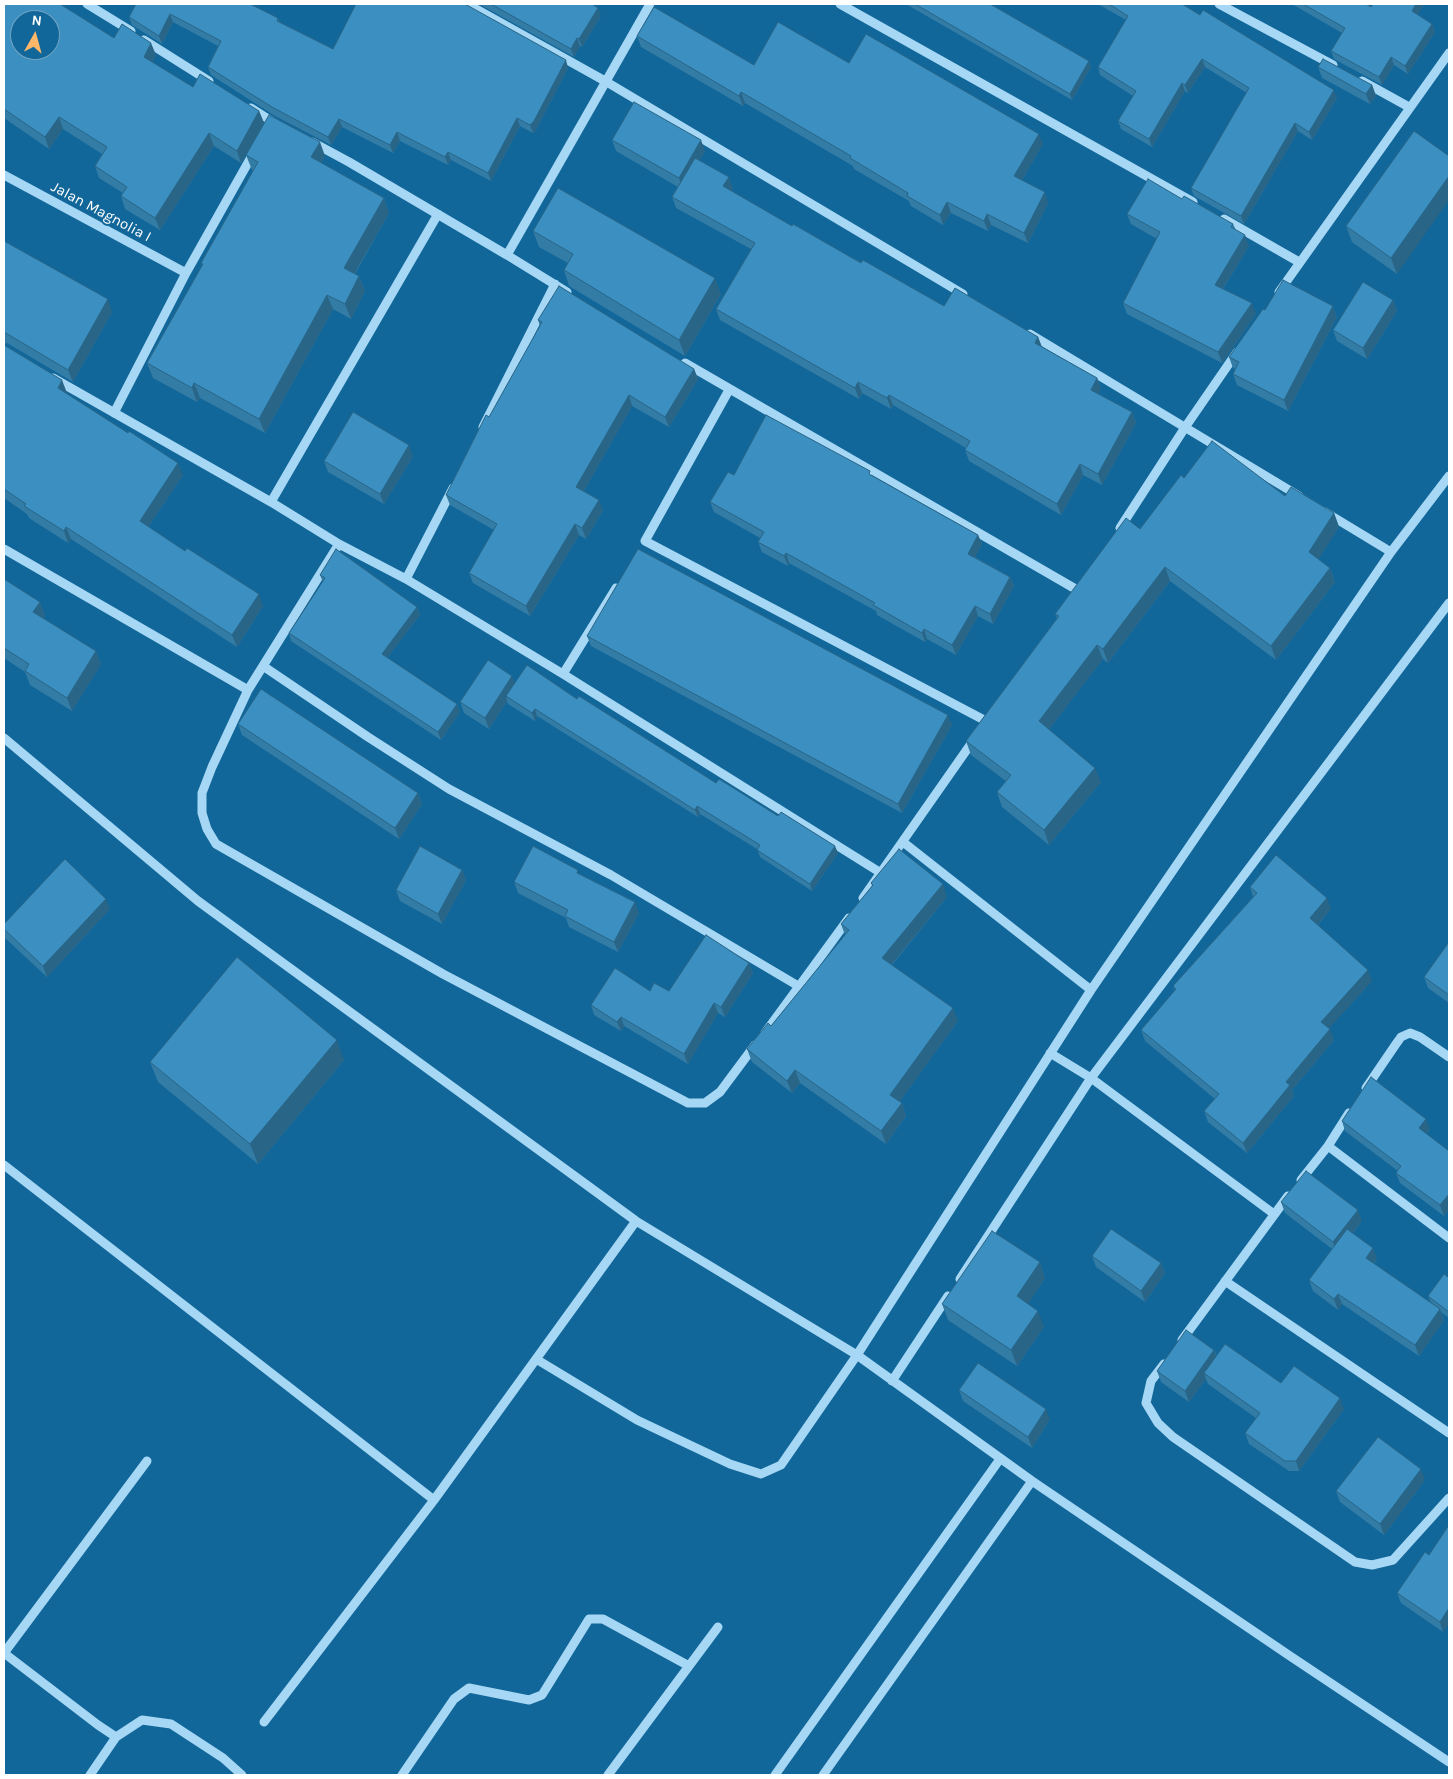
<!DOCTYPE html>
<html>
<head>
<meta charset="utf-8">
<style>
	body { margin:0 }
	#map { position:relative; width:1453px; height:1779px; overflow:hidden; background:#12679a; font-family:Karla,sans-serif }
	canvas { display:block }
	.frame { position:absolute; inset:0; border:5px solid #fff; pointer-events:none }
	.north { position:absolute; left:10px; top:10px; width:50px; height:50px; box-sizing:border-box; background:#12679a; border:1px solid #71a4c2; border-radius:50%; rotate:7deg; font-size:14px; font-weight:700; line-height:20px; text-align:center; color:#fff }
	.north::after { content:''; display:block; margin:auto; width:18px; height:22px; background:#ffb869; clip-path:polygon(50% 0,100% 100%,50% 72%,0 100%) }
</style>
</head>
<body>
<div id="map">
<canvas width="1453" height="1779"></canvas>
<div class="frame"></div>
<div class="north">N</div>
</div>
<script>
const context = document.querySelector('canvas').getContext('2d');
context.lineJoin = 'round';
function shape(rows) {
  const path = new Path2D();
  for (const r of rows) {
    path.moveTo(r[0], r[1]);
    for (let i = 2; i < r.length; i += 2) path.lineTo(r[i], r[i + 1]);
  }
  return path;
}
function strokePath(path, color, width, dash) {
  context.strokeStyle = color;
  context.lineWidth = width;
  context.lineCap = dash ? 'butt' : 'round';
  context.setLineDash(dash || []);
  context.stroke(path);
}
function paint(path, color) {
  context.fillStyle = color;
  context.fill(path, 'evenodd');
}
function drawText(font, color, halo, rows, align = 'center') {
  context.font = font + ' Karla,sans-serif';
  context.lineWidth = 4;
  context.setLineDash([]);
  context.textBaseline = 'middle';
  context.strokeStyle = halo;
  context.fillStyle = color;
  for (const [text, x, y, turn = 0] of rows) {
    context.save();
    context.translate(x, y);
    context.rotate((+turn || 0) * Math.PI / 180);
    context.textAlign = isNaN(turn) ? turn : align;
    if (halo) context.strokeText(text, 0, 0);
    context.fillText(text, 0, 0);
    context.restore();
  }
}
strokePath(shape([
	[87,4,131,31],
	[467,4,605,81,963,294],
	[840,4,1193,202],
	[1219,4,1333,65],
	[144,40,209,81],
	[1362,81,1409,107],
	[251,108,276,124],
	[312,142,349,162,507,255],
	[4,175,186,273],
	[1224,219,1299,262],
	[567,292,507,255,650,4],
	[1279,292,1449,53],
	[1030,334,1299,496],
	[685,363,1079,591,1081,587],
	[53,378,271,502,339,544,406,579,563,674,881,873],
	[729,390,645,541,986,721],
	[114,413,186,273,254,152],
	[483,427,555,284],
	[271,502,438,214],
	[1325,512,1391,552],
	[1120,528,1186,426,1237,352],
	[339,544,248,690,212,767,202,793,202,813,207,829,216,844,443,974,688,1103,705,1103,720,1092,755,1045],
	[4,549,248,690],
	[406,579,453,488],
	[263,666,368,737,449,789,611,875,800,987],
	[563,674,616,588],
	[4,738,198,901,636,1221,857,1355,1032,1481,1290,1656,1449,1762],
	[903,842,1091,990],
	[863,898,975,738],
	[765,1033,849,918],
	[1050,1053,1091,1078,1274,1214],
	[1366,1088,1396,1044,1401,1037,1410,1033,1420,1037,1449,1057],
	[1328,1146,1449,1238],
	[4,1165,434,1500],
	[1301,1180,1328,1146,1349,1113],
	[960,1279,1091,1078,1449,603],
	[1225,1281,1449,1433],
	[1182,1340,1288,1196],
	[536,1359,637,1420,730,1464,761,1474,781,1465,857,1355,1091,990,1391,552,1449,476],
	[1164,1364,1151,1381,1146,1403,1158,1423,1173,1437,1355,1562,1372,1565,1393,1560,1449,1498],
	[892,1381,948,1296],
	[4,1653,98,1725,116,1737,142,1720,171,1724,223,1758,242,1775],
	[4,1653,147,1461],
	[264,1722,434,1500,636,1221],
	[90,1775,116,1737],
	[402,1775,454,1699,469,1688,529,1700,542,1695,589,1619,603,1619,689,1666],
	[608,1775,718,1627],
	[775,1775,1000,1459],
	[823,1775,1032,1481]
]), '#a6d7f4', 9);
paint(shape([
	[4,4,114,38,156,55,152,62,193,87,259,111,264,123,241,163,214,146,160,230,125,209,121,196,123,193,99,178,95,166,102,154,63,129,49,149,4,118],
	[136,4,278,18,280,23,333,49,568,68,536,130,533,133,520,126,491,181,451,160,448,165,400,141,393,153,342,127,331,145,275,116,211,75,208,67,218,46,173,22,162,44,132,25,129,17],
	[479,4,592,4,601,16,582,47,580,46,574,57],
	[906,4,990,4,1089,61,1091,67,1072,100],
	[1098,4,1182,4,1337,98,1312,140,1298,131,1244,224,1194,196,1191,188,1247,93,1205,67,1188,93,1185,91,1152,147,1121,129,1118,121,1133,96,1100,75,1098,67,1126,20],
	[1292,4,1366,4,1371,7,1424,4,1417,15,1432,24,1435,32,1408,74,1394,65,1382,85,1334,59,1331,51,1342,33],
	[637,36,754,65,849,63,1043,144,1022,180,1048,203,1028,243,991,225,988,231,951,213,943,225,911,206,909,201,854,169,853,166,745,103,743,106,641,47],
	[1318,67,1372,85,1376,96,1370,104,1322,78],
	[1414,131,1397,274,1352,242,1346,226],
	[612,140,705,151,699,161,733,188,731,191,792,226,944,306,1038,337,1042,347,1097,378,1101,388,1098,394,1132,412,1136,423,1102,485,1083,475,1061,515,969,461,965,450,966,448,893,405,891,409,862,393,859,399,720,320,716,309,751,249,676,208,672,197,678,187,616,151],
	[246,155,325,156,321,163,384,198,389,213,355,274,359,276,365,291,351,319,333,309,265,433,200,398,197,402,153,378,147,363,202,266,201,263,253,171,252,170],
	[1182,199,1233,224,1236,230,1249,246,1223,289,1256,314,1222,363,1127,314,1123,303,1157,239,1131,224,1127,214],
	[533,231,721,294,685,356,569,286,564,270,568,263,539,247],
	[4,241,112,312,73,382,7,343,4,344],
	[1393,300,1397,311,1367,359,1337,341,1333,330],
	[1333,306,1337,317,1288,411,1237,385,1233,374,1235,369,1233,368,1229,357,1265,310],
	[538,320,694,369,698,379,669,427,632,406,584,491,603,510,586,539,579,535,530,616,473,583,469,573,494,530,450,505,446,495,540,326],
	[4,345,67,393,66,394,183,475,148,527,263,606,237,647,71,539,68,543,29,518,27,514,4,498],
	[413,456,384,504,328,472,324,461],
	[734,475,872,475,978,535,982,544,975,557,1010,577,1014,586,993,624,978,616,956,655,927,639,925,642,877,615,876,611,789,563,788,566,762,552,758,542,760,538,714,512,710,502],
	[1184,478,1285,496,1334,513,1339,527,1318,559,1330,568,1335,582,1276,660,1170,581,1108,663,1103,659,1049,729,1101,782,1049,845,1002,807,997,792,1006,781,971,755,966,741,1057,618,1055,614,1140,529],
	[320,575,417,607,420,615,387,658,457,704,460,712,441,740,291,641,289,633,323,582],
	[4,579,40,602,45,616,43,618,96,651,101,664,72,711,30,685,25,672,4,658],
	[587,636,952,725,902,813,591,646],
	[515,683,577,699,716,783,838,853,812,891,760,857,757,849,700,814,698,817,537,716,535,721,508,704,507,701,489,729,464,713,460,702],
	[238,724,418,793,422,804,399,839,242,735],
	[462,870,466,880,442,924,400,901,396,890],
	[580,874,639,913,618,952,569,927,566,918,518,893,514,882],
	[871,883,947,897,892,965,958,1021,900,1101,902,1103,906,1116,886,1144,800,1083,792,1093,752,1062,747,1049,771,1026,845,935,841,924,872,886],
	[1250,887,1331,909,1318,925,1372,981,1329,1028,1334,1040,1292,1090,1294,1096,1247,1153,1208,1122,1204,1111,1215,1099,1145,1041,1141,1030,1175,991,1173,986,1253,897],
	[110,909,47,977,5,938,4,933,4,924],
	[1449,942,1449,1003,1428,988,1424,977],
	[749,963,753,973,725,1017,718,1013,688,1064,624,1026,621,1031,594,1015,591,1005,650,991,669,991],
	[344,1060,258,1164,158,1082,150,1062],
	[1342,1121,1430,1129,1426,1134,1449,1151,1449,1209,1444,1216,1400,1183,1396,1173,1398,1171,1345,1131],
	[1281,1202,1362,1221,1353,1233,1377,1259,1374,1264,1431,1303,1428,1296,1449,1278,1449,1318,1441,1312,1444,1320,1419,1356,1342,1304,1338,1310,1313,1291,1309,1280,1332,1249,1285,1213],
	[1092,1256,1161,1263,1165,1273,1145,1302,1096,1267],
	[1040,1262,1045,1278,1028,1304,1044,1327,1017,1366,948,1320,942,1304],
	[1214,1350,1217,1356,1344,1409,1299,1471,1289,1471,1249,1444,1245,1433,1256,1418,1208,1384,1206,1379,1189,1402,1161,1382,1157,1371],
	[959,1390,1050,1419,1032,1448,963,1401],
	[1425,1480,1384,1535,1340,1502,1336,1491],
	[1429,1555,1443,1632,1401,1603,1397,1593]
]), '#337ca6');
paint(shape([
	[1416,4,1424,4,1415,19,1412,11],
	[598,8,601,16,582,47,579,39],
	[170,14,173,22,162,44,159,36],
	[1432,24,1435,32,1408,74,1405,66],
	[577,38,580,46,574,57,571,49],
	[151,43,156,55,149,69,144,57],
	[1391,57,1394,65,1382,85,1379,77],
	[1202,59,1205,67,1188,93,1185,85],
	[566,60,568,68,536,130,533,133,530,125],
	[1089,61,1091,67,1072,100,1070,94],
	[1182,83,1185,91,1152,147,1149,139],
	[1372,85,1376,96,1370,104,1366,94],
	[1334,90,1337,98,1312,140,1309,132],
	[741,92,745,103,743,106,739,96],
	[259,111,264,123,241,163,237,151],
	[59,117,63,129,49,149,45,137],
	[517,118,520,126,491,181,488,173],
	[339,119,342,127,331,145,328,137],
	[1295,123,1298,131,1244,224,1241,216],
	[397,132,400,141,393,153,390,145],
	[209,133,214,146,160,230,155,218],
	[1039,134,1043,144,1018,187,1014,176],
	[701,140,705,151,683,189,679,178],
	[320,142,325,156,316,172,311,157],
	[448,152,451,160,448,165,445,157],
	[1449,176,1449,200,1397,274,1391,258],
	[729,177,733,188,727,197,723,186],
	[1045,192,1048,203,1028,243,1024,233],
	[384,198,389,213,349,283,344,268],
	[947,202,951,213,943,225,940,215],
	[987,214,991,225,988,231,984,221],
	[1245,235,1249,246,1219,295,1215,285],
	[359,276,365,291,351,319,345,304],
	[715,278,721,294,685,356,679,340],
	[327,295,333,309,265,433,259,419],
	[108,299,112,312,73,382,68,370],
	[1393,300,1397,311,1367,359,1363,348],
	[1252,303,1256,314,1222,363,1218,352],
	[1333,306,1337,317,1288,411,1284,400],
	[1038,337,1042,348,1035,343],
	[694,369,698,379,669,427,665,417],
	[1097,378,1101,388,1095,400,1091,390],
	[62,380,67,393,62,400,58,388],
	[858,382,862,393,859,399,855,388],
	[194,383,200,398,197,402,192,388],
	[629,395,632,406,580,498,576,487],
	[889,395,893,405,891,409,887,398],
	[1132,412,1136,423,1102,485,1098,474],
	[409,445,413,456,384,504,380,494],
	[178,463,183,475,144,533,140,521],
	[1080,464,1083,475,1061,515,1057,504],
	[599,500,603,510,586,539,582,528],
	[1334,513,1339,527,1314,566,1309,552],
	[575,524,579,535,530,616,526,606],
	[66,527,71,539,68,543,64,531],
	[978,535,982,544,972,563,968,554],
	[786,553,789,563,788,566,784,556],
	[1165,567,1170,581,1108,663,1103,649],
	[1330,568,1335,582,1276,660,1271,646],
	[1010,577,1014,586,993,624,990,614],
	[259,594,263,606,237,647,232,635],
	[40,602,45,616,38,626,33,612],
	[975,606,978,616,956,655,952,645],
	[417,607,420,615,384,662,382,654],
	[924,629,927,639,925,642,922,633],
	[1097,645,1103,659,1044,736,1039,721],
	[96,651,101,664,72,711,67,698],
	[512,676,516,687,506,696,507,701,489,729,485,718],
	[457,704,460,712,441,740,438,732],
	[535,709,537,716,535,721,532,713],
	[948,715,952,725,902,813,898,804],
	[1095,768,1101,782,1049,845,1044,830],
	[418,793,422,804,399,839,395,828],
	[697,806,700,814,698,817,695,810],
	[835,846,838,853,812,891,810,884],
	[462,870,466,880,442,924,438,914],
	[943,884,947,897,887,970,882,958],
	[1327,898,1331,909,1314,929,1310,918],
	[106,899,110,909,47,977,43,966],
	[635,902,639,913,618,952,614,942],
	[749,963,753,973,725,1017,721,1007],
	[1368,970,1372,981,1325,1033,1321,1022],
	[714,1003,718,1013,688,1064,684,1054],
	[953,1008,958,1021,895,1108,890,1095],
	[621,1017,624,1026,621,1031,617,1022],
	[1330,1029,1334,1040,1292,1090,1294,1096,1247,1153,1243,1143,1286,1082],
	[337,1040,344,1060,258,1164,250,1144],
	[795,1070,800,1083,792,1093,787,1081],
	[902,1103,906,1116,886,1144,881,1131],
	[1426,1119,1430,1129,1422,1138,1419,1128],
	[1449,1194,1449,1209,1444,1216,1440,1205],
	[1358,1210,1362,1221,1337,1253,1333,1242],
	[1373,1248,1377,1259,1369,1269,1366,1258],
	[1040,1262,1045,1278,1023,1312,1017,1296],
	[1161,1263,1165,1273,1145,1302,1141,1291],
	[1338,1294,1342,1304,1338,1310,1334,1299],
	[1440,1309,1444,1320,1419,1356,1415,1345],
	[1038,1311,1044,1327,1017,1366,1011,1350],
	[1214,1350,1218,1361,1204,1373,1206,1379,1189,1402,1185,1391],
	[1340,1398,1344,1409,1299,1471,1296,1461],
	[1046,1409,1050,1419,1032,1448,1028,1437],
	[1421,1469,1425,1480,1384,1535,1380,1524],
	[1449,1608,1449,1624,1443,1632,1440,1622]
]), '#296587');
const building = shape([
	[4,4,60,4,114,38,122,24,151,43,144,57,193,87,200,74,259,111,237,151,209,133,155,218,121,196,127,187,95,166,107,147,59,117,45,137,4,109,4,4],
	[20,20,50,20,50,50,20,50,20,20],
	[136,4,250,4,278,18,277,21,333,49,356,4,465,4,566,60,534,121,530,125,517,118,488,173,448,152,445,157,397,132,390,145,339,119,328,137,272,107,208,67,221,41,170,14,159,36,129,17,136,4],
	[491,4,592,4,598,8,579,39,577,38,571,49,491,4],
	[915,4,990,4,1089,61,1070,94,915,4],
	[1109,4,1182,4,1200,15,1203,10,1334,90,1309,132,1295,123,1241,216,1191,188,1249,88,1202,59,1185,85,1182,83,1149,139,1118,121,1136,91,1098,67,1128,16,1109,4],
	[1303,4,1366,4,1371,7,1373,4,1416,4,1412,11,1432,24,1405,66,1391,57,1379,77,1331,51,1345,28,1303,4],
	[654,7,754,65,778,22,849,63,866,34,1039,134,1014,176,1045,192,1024,233,987,214,984,221,947,202,940,215,907,196,908,193,850,158,851,156,741,92,739,96,637,36,654,7],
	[1323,59,1372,85,1366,94,1318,67,1323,59],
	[634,102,701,140,679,178,612,140,634,102],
	[269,115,320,142,311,157,384,198,344,268,359,276,345,304,327,295,259,419,194,383,192,388,147,363,203,264,201,263,258,162,246,155,269,115],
	[1414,131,1449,156,1449,176,1391,258,1346,226,1414,131],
	[695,158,729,177,723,186,792,226,793,224,861,263,863,260,944,306,955,288,1038,337,1035,343,1097,378,1091,390,1132,412,1098,474,1080,464,1057,504,965,450,970,441,889,395,887,398,858,382,855,388,716,309,755,243,672,197,695,158],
	[1148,179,1182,199,1184,196,1233,224,1231,227,1245,235,1215,285,1252,303,1218,352,1123,303,1160,232,1127,214,1148,179],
	[558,188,715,278,679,340,564,270,573,254,533,231,558,188],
	[4,241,108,299,68,370,4,332,4,241],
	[1283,280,1333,306,1284,400,1233,374,1239,362,1229,357,1263,309,1265,310,1283,280],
	[1363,282,1393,300,1363,348,1333,330,1363,282],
	[559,286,694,369,665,417,629,395,576,487,599,500,582,528,575,524,526,606,469,573,497,524,446,495,486,415,489,417,542,322,538,320,559,286],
	[4,345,62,380,58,388,128,433,129,431,178,463,140,521,185,551,187,548,259,594,232,635,66,527,64,531,24,506,26,504,4,489,4,345],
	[353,412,409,445,380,494,324,461,353,412],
	[766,415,870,471,869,474,978,535,968,554,1010,577,990,614,975,606,952,645,924,629,922,633,873,605,875,603,786,553,784,556,758,542,764,532,710,502,728,472,734,475,766,415],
	[1212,441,1285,496,1291,487,1334,513,1309,552,1330,568,1271,646,1165,567,1103,649,1097,645,1039,721,1095,768,1044,830,997,792,1011,775,966,741,1059,616,1055,614,1126,518,1140,529,1181,475,1184,478,1212,441],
	[336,549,417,607,382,654,457,704,438,732,289,633,325,578,320,575,336,549],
	[638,549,948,715,898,804,587,636,638,549],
	[4,579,40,602,33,612,96,651,67,698,25,671,29,664,4,648,4,579],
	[488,660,512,676,485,718,460,702,488,660],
	[527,665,577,699,579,696,716,783,719,779,778,816,781,812,835,846,810,884,757,850,760,845,697,806,695,810,535,709,532,713,506,696,527,665],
	[261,689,418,793,395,828,238,724,261,689],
	[420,846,462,870,438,914,396,890,420,846],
	[533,846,578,870,577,873,635,902,614,942,565,916,568,910,514,882,533,846],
	[899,849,943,884,882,958,953,1008,890,1095,902,1103,881,1131,795,1070,787,1081,747,1049,768,1023,771,1026,849,930,841,924,873,885,871,883,899,849],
	[1276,855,1327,898,1310,918,1368,970,1321,1022,1330,1029,1286,1082,1290,1085,1243,1143,1204,1111,1219,1094,1141,1030,1176,989,1173,986,1257,893,1250,887,1276,855],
	[65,859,106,899,43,966,4,929,4,924,65,859],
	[706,935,749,963,721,1007,714,1003,684,1054,621,1017,617,1022,591,1005,615,968,650,991,654,983,669,991,706,935],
	[1449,942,1449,995,1424,977,1449,942],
	[237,957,337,1040,250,1144,150,1062,237,957],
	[1371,1077,1426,1119,1419,1128,1449,1151,1449,1194,1440,1205,1396,1173,1401,1166,1342,1121,1371,1077],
	[1306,1171,1358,1210,1333,1242,1281,1202,1306,1171],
	[1111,1229,1161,1263,1141,1291,1092,1256,1111,1229],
	[1347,1229,1373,1248,1366,1258,1440,1309,1415,1345,1338,1294,1334,1299,1309,1280,1347,1229],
	[992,1231,1040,1262,1017,1296,1038,1311,1011,1350,942,1304,992,1231],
	[1444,1274,1449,1278,1449,1312,1428,1296,1444,1274],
	[1186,1330,1214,1350,1185,1391,1157,1371,1186,1330],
	[1225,1344,1281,1383,1294,1366,1340,1398,1296,1461,1285,1461,1245,1433,1260,1413,1204,1373,1225,1344],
	[978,1363,1046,1409,1028,1437,959,1390,978,1363],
	[1378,1437,1421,1469,1380,1524,1336,1491,1378,1437],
	[1449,1525,1449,1608,1440,1622,1397,1593,1425,1552,1429,1555,1449,1525]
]);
paint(building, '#3b90c1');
strokePath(building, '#296587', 1);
drawText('15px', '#fff', '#12679a', [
	["Jalan Magnolia I",101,212,28]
]);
</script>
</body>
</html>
